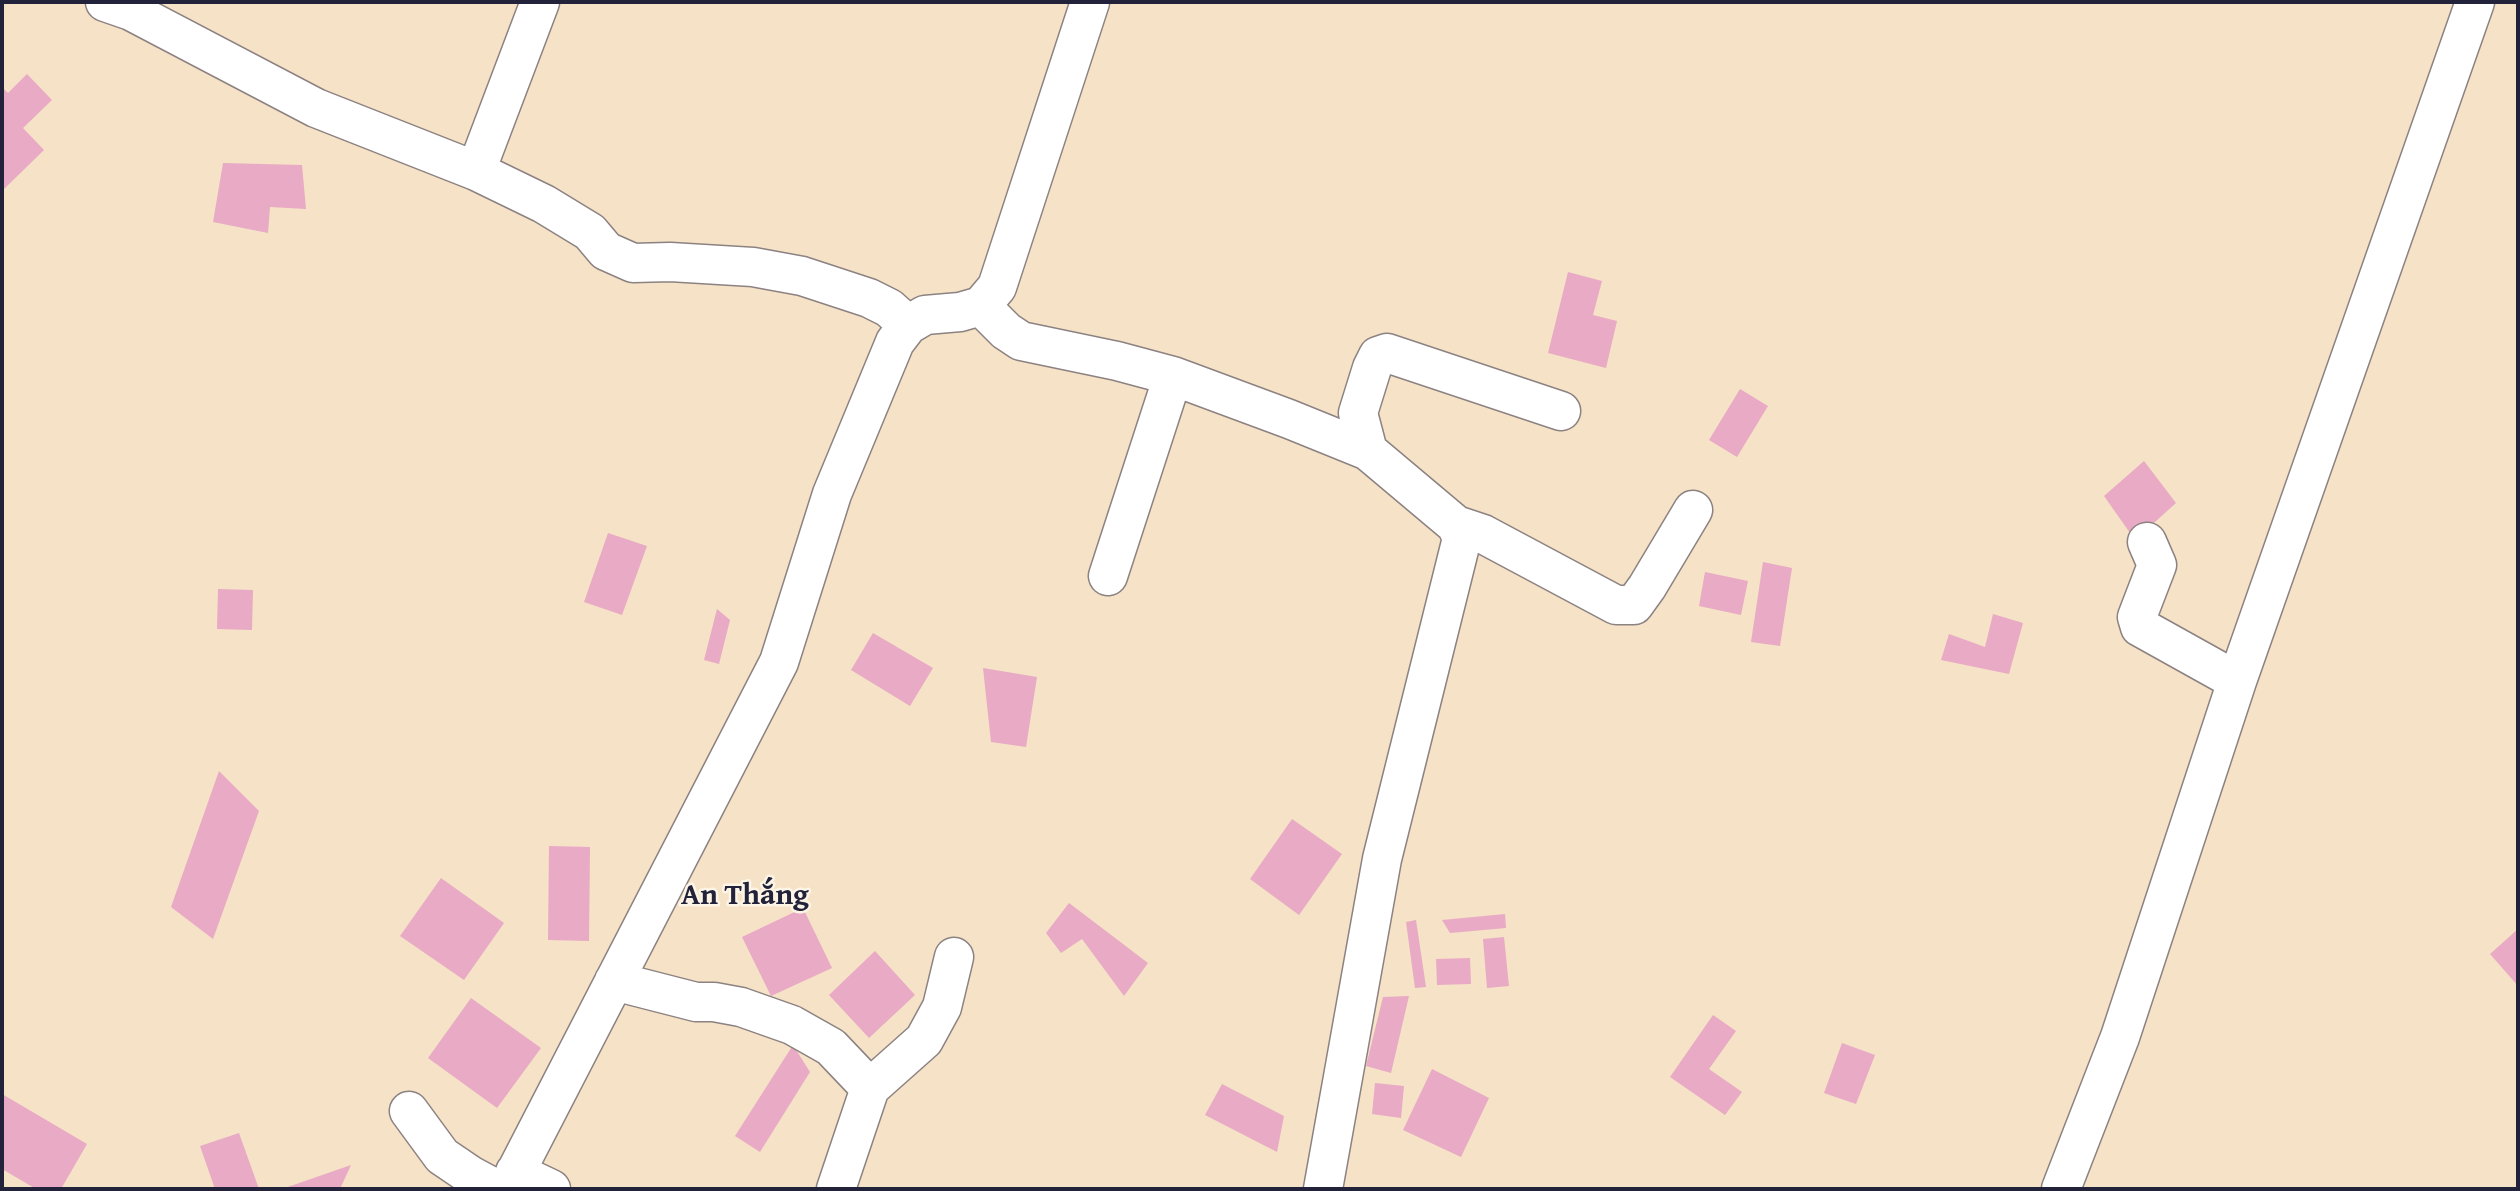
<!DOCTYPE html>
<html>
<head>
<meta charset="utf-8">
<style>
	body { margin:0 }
	#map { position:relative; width:2520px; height:1191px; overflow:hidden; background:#f5e2c7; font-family:"Gentium Book Plus",serif }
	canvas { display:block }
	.frame { position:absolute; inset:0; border:4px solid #22223b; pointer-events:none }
</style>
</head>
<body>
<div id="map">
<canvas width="2520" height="1191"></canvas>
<div class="frame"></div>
</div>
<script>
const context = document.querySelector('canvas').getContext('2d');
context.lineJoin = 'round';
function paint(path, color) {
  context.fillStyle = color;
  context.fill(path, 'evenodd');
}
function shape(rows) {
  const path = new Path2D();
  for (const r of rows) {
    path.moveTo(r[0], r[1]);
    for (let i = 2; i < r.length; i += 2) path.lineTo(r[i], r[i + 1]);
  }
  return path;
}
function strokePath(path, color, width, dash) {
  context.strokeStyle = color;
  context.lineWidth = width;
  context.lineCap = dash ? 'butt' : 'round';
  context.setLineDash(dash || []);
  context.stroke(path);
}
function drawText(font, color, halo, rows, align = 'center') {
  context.font = font + ' "Gentium Book Plus",serif';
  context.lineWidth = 5;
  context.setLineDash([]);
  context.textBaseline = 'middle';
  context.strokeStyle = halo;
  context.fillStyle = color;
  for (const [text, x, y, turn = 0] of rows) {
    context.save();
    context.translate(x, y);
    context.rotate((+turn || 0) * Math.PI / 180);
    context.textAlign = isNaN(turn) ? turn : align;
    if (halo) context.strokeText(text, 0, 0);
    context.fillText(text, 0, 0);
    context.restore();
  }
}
paint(shape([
	[27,74,52,100,23,128,44,150,4,189,2,186,2,87,8,93],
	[223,163,302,165,306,209,270,207,268,233,213,222],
	[1568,272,1602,281,1593,315,1617,321,1606,368,1548,353],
	[1740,389,1768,406,1737,457,1709,440],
	[2144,461,2176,503,2135,540,2104,496],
	[608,533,647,546,622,615,584,602],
	[1763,562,1792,568,1780,646,1751,642],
	[1705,572,1748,581,1741,615,1699,606],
	[218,589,253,590,252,630,217,629],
	[717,609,730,620,719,664,704,660],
	[1993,614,2023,623,2009,674,1941,660,1949,634,1985,647],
	[873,633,933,668,910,706,851,670],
	[983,668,1037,677,1026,747,991,742],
	[219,771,259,811,213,939,171,907],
	[1292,819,1342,854,1299,915,1250,879],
	[549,846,590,847,589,941,548,940],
	[441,878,504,923,464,980,400,936],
	[1069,903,1148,963,1124,996,1082,939,1061,953,1046,933],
	[803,908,832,968,771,996,742,937],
	[1505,914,1506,928,1450,933,1442,920],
	[1416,920,1426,987,1415,988,1406,922],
	[2518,929,2518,986,2490,954],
	[1504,937,1509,986,1487,988,1483,939],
	[875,951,915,995,869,1038,829,995],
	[1470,958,1471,984,1437,985,1436,959],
	[1409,996,1391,1073,1366,1066,1383,997],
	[471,998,541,1048,497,1108,428,1058],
	[1713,1015,1736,1031,1709,1069,1742,1092,1725,1115,1670,1077],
	[1842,1043,1875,1055,1856,1104,1824,1093],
	[793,1045,810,1072,760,1152,735,1136],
	[1432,1069,1489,1098,1461,1157,1403,1130],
	[1375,1083,1404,1086,1401,1118,1372,1114],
	[1222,1084,1284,1116,1277,1152,1205,1115],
	[2,1094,87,1144,61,1189,36,1189,2,1169],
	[239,1133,259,1189,215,1189,200,1146],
	[351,1165,340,1189,282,1189]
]), '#e8aac4');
const minor = shape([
	[105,2,131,11,316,108,476,171,544,204,590,232,606,251,633,263,670,262,753,267,802,276,869,298,889,308,908,325],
	[476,171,540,2],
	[981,306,1006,331,1021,341,1117,361,1173,376,1289,419,1368,451],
	[1456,525,1483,534,1616,605,1634,605,1647,587,1693,510],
	[2147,542,2157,565,2137,617,2140,627,2237,681],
	[1108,576,1173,376],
	[614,981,696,1002,714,1002,741,1007,792,1025,831,1047,870,1088],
	[409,1111,442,1156,470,1175,496,1189],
	[515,1172,551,1189],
	[507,1189,779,662,832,494,895,342,908,325,925,315,960,312,981,306,997,287,1090,2],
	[836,1189,870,1088,924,1040,942,1007,954,957],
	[1323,1189,1382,859,1462,538,1456,525,1368,451,1358,413,1372,368,1378,356,1387,353,1561,411],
	[2061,1189,2120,1037,2237,681,2475,2]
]);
strokePath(minor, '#8c8281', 41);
strokePath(minor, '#fff', 38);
drawText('bold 30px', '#22223b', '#fcf5e5', [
	["An Thắng",745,896]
]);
</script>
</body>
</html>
